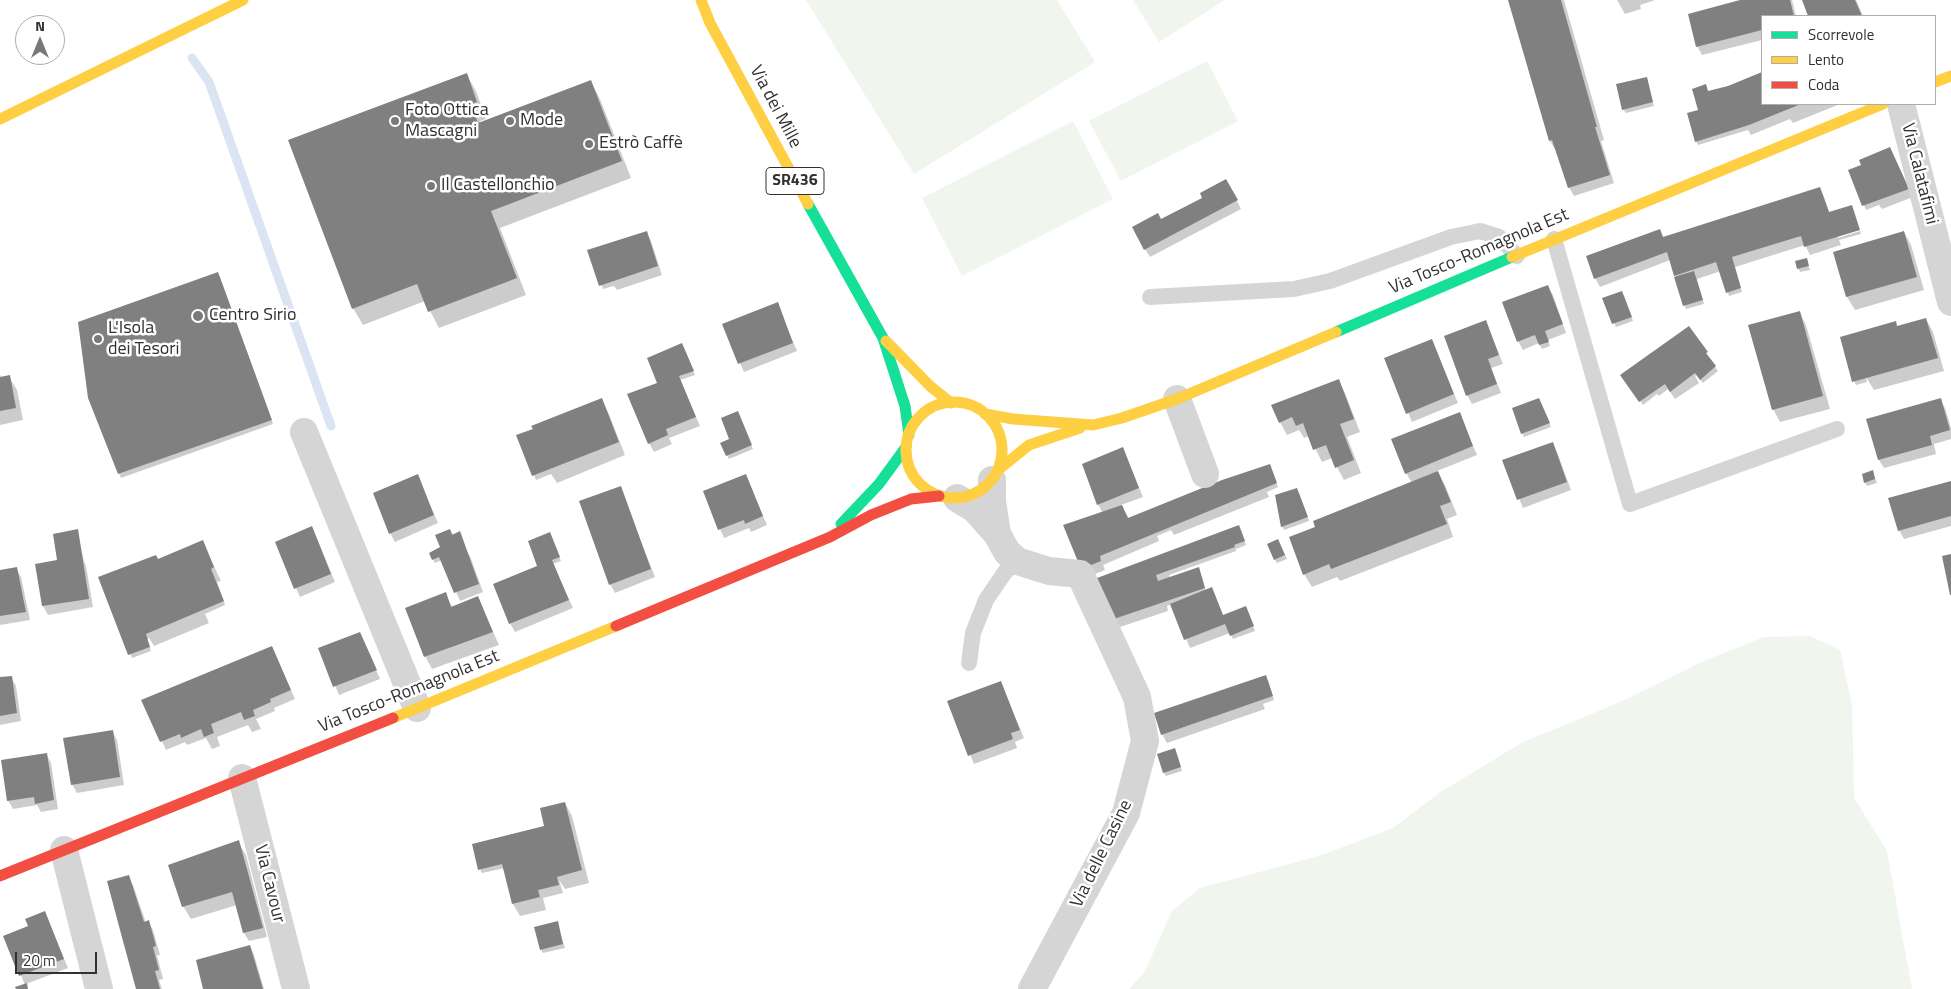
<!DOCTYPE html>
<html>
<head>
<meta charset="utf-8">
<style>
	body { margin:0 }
	#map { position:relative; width:1951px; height:989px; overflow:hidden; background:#fff; font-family:"Titillium Web",sans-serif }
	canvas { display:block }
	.legend { position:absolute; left:1761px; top:15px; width:175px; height:90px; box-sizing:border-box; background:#fff; border:1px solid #adadad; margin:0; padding:6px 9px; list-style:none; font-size:15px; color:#313131 }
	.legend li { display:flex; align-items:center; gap:10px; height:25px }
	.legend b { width:25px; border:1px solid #adadad }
	.north { position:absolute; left:15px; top:15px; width:50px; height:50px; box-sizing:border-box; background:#fff; border:1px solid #adadad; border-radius:50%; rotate:0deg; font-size:14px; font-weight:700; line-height:20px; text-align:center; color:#313131 }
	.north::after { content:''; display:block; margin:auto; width:18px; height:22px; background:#797979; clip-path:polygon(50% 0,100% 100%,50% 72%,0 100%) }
	.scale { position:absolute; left:15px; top:952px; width:82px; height:22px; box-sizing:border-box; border:2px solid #313131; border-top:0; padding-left:6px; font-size:15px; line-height:18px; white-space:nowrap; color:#313131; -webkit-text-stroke:4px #fff; paint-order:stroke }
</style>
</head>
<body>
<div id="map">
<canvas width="1951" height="989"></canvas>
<ul class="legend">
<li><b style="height:6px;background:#16e098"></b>Scorrevole</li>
<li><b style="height:6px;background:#ffcf43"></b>Lento</li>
<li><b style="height:6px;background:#f24e42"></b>Coda</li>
</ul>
<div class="north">N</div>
<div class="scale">20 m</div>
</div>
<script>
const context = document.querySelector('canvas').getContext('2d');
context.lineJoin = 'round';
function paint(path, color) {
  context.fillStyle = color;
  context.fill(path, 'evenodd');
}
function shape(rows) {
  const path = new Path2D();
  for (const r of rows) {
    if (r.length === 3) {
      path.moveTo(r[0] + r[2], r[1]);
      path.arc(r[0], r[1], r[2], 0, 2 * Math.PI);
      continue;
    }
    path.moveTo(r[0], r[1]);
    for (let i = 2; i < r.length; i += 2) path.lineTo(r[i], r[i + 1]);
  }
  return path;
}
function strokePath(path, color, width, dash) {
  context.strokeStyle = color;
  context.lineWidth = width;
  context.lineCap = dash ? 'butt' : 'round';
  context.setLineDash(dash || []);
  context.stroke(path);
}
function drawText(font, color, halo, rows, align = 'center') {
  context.font = font + ' "Titillium Web",sans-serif';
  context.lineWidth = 5;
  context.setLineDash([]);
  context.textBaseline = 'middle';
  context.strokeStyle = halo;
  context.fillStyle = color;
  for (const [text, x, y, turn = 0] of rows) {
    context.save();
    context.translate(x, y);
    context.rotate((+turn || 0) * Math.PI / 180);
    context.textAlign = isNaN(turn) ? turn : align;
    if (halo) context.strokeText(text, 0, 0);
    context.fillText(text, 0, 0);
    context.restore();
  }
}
paint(shape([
	[806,0,1057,0,1095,62,914,174],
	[1133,0,1225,0,1159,42],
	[1207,61,1238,121,1121,181,1089,121],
	[1073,121,1113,199,962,276,922,198],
	[1810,636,1840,650,1852,705,1854,798,1887,851,1912,989,1129,989,1144,973,1172,911,1200,888,1319,856,1393,828,1439,793,1523,742,1618,703,1704,661,1764,637]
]), '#f0f5ed');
paint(shape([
	[1509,0,1564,0,1604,140,1601,141,1614,183,1574,196,1569,187,1558,154,1550,141],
	[1617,0,1655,0,1640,5,1641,9,1625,14],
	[1743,0,1792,0,1796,16,1762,16,1762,40,1702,55,1697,46],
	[1804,0,1856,0,1863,16,1809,16],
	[1762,73,1762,104,1840,104,1793,123,1790,119,1751,135,1748,130,1698,145,1696,141,1699,111,1708,92,1728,87],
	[466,74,476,91,486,119,480,121,481,124,591,82,600,99,631,178,500,228,526,295,439,328,425,301,363,325,353,308],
	[1646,78,1654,106,1626,113,1623,109],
	[1890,148,1913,197,1882,209,1879,205,1866,210,1849,171,1863,166],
	[1226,180,1241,209,1150,257,1145,249,1161,221,1204,198],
	[1820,188,1824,197,1838,238,1860,231,1861,234,1839,240,1841,245,1810,255,1805,245,1735,267,1742,292,1729,296,1721,271,1697,279,1704,304,1686,309,1670,260,1600,287,1595,278,1659,230,1664,238],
	[1904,232,1911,245,1924,290,1855,310,1847,297,1835,252],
	[646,233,651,241,662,275,617,290,614,286,603,289,589,250],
	[1806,260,1810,270,1800,272,1798,268],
	[220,277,273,424,121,478,89,398],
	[1548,287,1553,295,1566,333,1548,340,1550,346,1542,349,1539,343,1523,350,1518,341],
	[1624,296,1633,321,1616,327,1614,323],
	[777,304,797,351,744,372,723,325],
	[1799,312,1806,325,1830,409,1780,422,1773,409],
	[1926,319,1933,332,1944,371,1874,390,1866,377,1867,382,1856,385,1854,381,1895,323,1898,327],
	[1486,322,1503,364,1491,368,1501,393,1472,404,1467,395],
	[1689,328,1718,371,1703,383,1696,375,1695,376,1699,383,1675,399,1668,389,1659,396,1657,394,1643,405,1624,379],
	[1431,340,1458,403,1412,422,1386,359],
	[684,348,695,375,680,380,700,426,669,438,672,444,654,452,649,443,659,384],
	[0,375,2,378,9,377,17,390,23,420,0,425],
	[1338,380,1345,393,1360,432,1347,437,1361,473,1344,480,1332,458,1322,462,1309,436,1304,438,1299,430,1287,435,1280,422],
	[601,400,608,412,625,455,557,483,551,474,536,480,518,436],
	[1940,400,1945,408,1951,428,1951,439,1934,444,1936,454,1884,468,1879,460,1868,420],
	[1540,403,1551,427,1524,437,1522,433],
	[1459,413,1477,455,1437,471,1445,485,1457,515,1447,519,1453,537,1340,581,1337,577,1312,587,1304,574,1316,528,1412,483,1406,473],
	[739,417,753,449,729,459,727,455],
	[1552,443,1557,452,1571,490,1523,508,1504,461],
	[1123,449,1143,497,1121,505,1129,519,1271,469,1278,487,1267,492,1269,497,1174,535,1171,530,1157,536,1159,541,1103,565,1105,570,1087,577,1102,512,1098,504],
	[1873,472,1877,483,1867,486,1865,482],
	[745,475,767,525,751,532,749,528,724,538,704,492],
	[417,476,438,523,395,542,390,533],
	[1951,482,1951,526,1904,539,1899,530],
	[1299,493,1309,521,1284,530,1282,526],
	[628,509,655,577,615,593,610,584],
	[77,530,84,561,86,566,93,607,48,615,43,606,36,565,59,561],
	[450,530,470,556,483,592,460,601,442,560,435,563,433,559],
	[1241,530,1246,545,1236,549,1236,551,1169,575,1170,578,1200,573,1206,591,1212,589,1223,616,1248,612,1255,631,1233,639,1230,633,1190,648,1171,604,1167,606,1168,611,1114,629,1091,582],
	[316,536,335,582,300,597,276,543],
	[552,538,561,561,553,564,573,608,515,632,510,623],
	[202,541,221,581,217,582,225,605,205,614,209,623,154,646,149,638,147,639,151,651,132,658,130,654,158,560],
	[1280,544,1287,559,1277,563,1275,560],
	[16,568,21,577,30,620,0,625,0,571],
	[445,594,453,608,478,598,499,645,432,669,425,656],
	[364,642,380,679,339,695,320,649],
	[272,647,295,699,274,708,275,711,256,719,261,729,252,732,248,725,217,737,220,746,212,749,206,738,187,745,185,742,166,750,143,700],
	[11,677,16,686,21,721,0,725,0,679],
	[1268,680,1274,700,1263,704,1265,709,1167,743,1162,734],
	[1001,683,1024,738,1015,742,1017,748,974,764,949,702],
	[112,731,117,740,124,785,77,793,72,784],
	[46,754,51,763,58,809,41,812,37,805,13,809,8,800],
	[1177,754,1182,771,1166,776,1164,773],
	[565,803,572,816,589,883,565,889,559,880,563,893,543,898,546,910,520,916,513,904,505,868,482,873,480,870,545,827],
	[238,842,246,855,267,937,249,941,244,933,237,905,191,919,183,906],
	[128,876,133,885,146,923,148,922,153,930,160,955,157,955,163,979,159,980,162,989,137,989],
	[45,913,68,968,26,984,28,989,17,989,25,985,5,936,30,927],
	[557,923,565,948,543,953,541,950],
	[250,946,254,955,264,989,205,989]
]), '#0003');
strokePath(shape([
	[192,58,209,82,331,426]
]), '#dbe4f2', 9);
paint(shape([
	[1508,0,1561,0,1597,127,1595,127,1610,175,1568,188,1552,140,1549,141],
	[1740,0,1790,0,1794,16,1762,16,1762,30,1696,47,1688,14],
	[1802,0,1855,0,1862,16,1808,16],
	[1762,72,1762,104,1801,104,1749,125,1695,142,1687,113,1698,110,1692,89,1706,84,1708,91,1728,86],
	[467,73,477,102,471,104,478,123,591,80,622,161,491,211,517,278,428,312,417,284,352,309,288,140],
	[1647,77,1653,102,1622,110,1616,84],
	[1890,147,1909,189,1862,206,1848,170,1861,165,1859,160],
	[1226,179,1238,200,1144,250,1132,227,1158,213,1161,219,1202,198,1200,193],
	[1820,187,1829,212,1852,205,1860,230,1804,247,1801,236,1732,257,1741,288,1726,293,1716,262,1674,276,1667,252,1594,279,1586,256,1660,229,1663,237],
	[647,231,658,266,599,286,587,250],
	[1904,231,1917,277,1846,297,1833,252],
	[1807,258,1809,266,1797,269,1795,261],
	[1694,271,1703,300,1683,306,1674,277],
	[218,272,272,420,118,474,88,398,78,322],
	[1548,285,1563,324,1545,331,1549,342,1539,345,1535,335,1517,342,1502,302],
	[1622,291,1632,317,1612,324,1602,298],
	[778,302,793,343,738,364,722,324],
	[1800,311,1823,396,1772,410,1748,325],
	[1926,318,1938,358,1852,382,1840,337,1896,321,1897,326],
	[1486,320,1499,355,1488,359,1497,384,1466,396,1444,336],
	[1689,326,1708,352,1706,353,1716,366,1700,380,1695,373,1670,392,1665,384,1639,402,1620,375],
	[1432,339,1454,394,1406,414,1384,358],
	[682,343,694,371,679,376,696,417,666,429,668,435,648,444,627,394,657,383,647,358],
	[10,375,16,408,0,411,0,377],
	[1339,379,1354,419,1340,424,1354,460,1335,468,1326,445,1313,450,1303,423,1296,426,1292,417,1279,423,1271,405],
	[602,398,619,442,532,476,516,435,533,429,531,426],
	[1539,398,1550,423,1521,434,1512,408],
	[1941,398,1950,430,1930,436,1932,445,1878,460,1866,419],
	[738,411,752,445,726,456,720,443,729,439,721,418],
	[1460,412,1473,446,1405,474,1391,439],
	[1553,442,1567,482,1517,500,1502,460],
	[1123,447,1139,488,1097,505,1082,464],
	[1270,464,1277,483,1100,556,1101,561,1081,569,1063,525,1122,505,1128,518,1222,480],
	[1873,470,1875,479,1864,483,1862,474],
	[1438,471,1451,502,1440,506,1447,524,1331,569,1329,564,1303,575,1289,537,1315,527,1313,521],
	[418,474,434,515,389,534,373,493],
	[746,474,763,516,745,524,744,520,718,530,703,491],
	[1951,481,1951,516,1898,531,1888,498],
	[621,486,651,569,609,585,579,501],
	[1297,488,1308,517,1281,527,1275,495],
	[1239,525,1245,541,1234,545,1235,547,1156,575,1158,581,1199,567,1205,588,1108,621,1089,581],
	[312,526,331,574,294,589,275,542],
	[78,529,89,599,42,606,35,564,57,560,53,534],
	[450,529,452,535,460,531,479,584,454,593,439,557,432,560,429,553,440,547,435,535],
	[550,532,560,557,552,560,569,600,509,624,493,584,537,566,528,541],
	[1278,539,1285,555,1274,560,1267,544],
	[203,540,214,567,211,569,224,601,146,634,150,647,128,655,98,577,156,555,158,559],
	[1951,554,1951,595,1950,595,1942,556],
	[17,567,26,612,0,616,0,570],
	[1212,587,1223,615,1246,606,1254,626,1230,636,1225,624,1184,640,1170,604],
	[446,592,451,607,478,596,493,632,424,657,405,608],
	[360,632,377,670,333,687,318,648],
	[272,646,291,690,270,699,271,702,253,710,255,716,244,720,241,712,211,724,214,733,204,737,201,729,181,738,180,734,160,742,141,700],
	[1266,675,1273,696,1161,735,1154,713],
	[12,676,17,713,0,716,0,677],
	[1001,681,1020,730,1011,733,1013,739,968,756,947,701],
	[113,730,120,777,71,785,63,738],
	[1175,748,1181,767,1163,773,1157,754],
	[47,753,54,800,35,804,34,797,7,801,1,760],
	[565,802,582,870,557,877,559,885,538,890,540,897,512,904,502,864,478,870,472,844,544,826,540,808],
	[239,840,263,928,243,933,232,892,182,907,168,865],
	[129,875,144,922,149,920,156,946,153,947,159,970,155,971,160,989,136,989,120,930,107,881],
	[45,911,64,959,19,976,3,936,28,926,25,919],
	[558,921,563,944,540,950,534,927],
	[250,945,263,989,203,989,196,960],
	[27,983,28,989,16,989,15,987]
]), '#808080');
strokePath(shape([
	[1554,239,1630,504,1837,429],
	[1150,297,1294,289,1330,281,1451,237,1480,231,1499,237,1517,256],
	[969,663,973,633,986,600,1005,572,1017,561]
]), '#d5d5d5', 16);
strokePath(shape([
	[1901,104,1951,302],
	[1177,399,1205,474],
	[304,432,417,708],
	[992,480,992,501,997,534],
	[957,498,975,509,997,534,1007,552,1017,561,1049,571,1080,574,1137,697,1145,741,1126,813,1032,989],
	[242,778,296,989],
	[64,850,99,989]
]), '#d5d5d5', 28);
strokePath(shape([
	[808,204,883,338,905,406,909,435],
	[1336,332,1512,257],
	[841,524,879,484,906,447]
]), '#16e098', 11);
strokePath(shape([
	[701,0,710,23,808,204],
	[1935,82,1951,76],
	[0,119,243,0],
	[1512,257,1883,104],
	[886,341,930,386,951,403],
	[954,450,48],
	[985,414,1013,419,1093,425,1122,418,1177,399,1336,332],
	[998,470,1029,445,1080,428],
	[393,718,616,626]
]), '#ffcf43', 11);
strokePath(shape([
	[616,626,830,537,871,515,911,499,939,496],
	[0,876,393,718]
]), '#f24e42', 11);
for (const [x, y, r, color] of [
	[395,121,5,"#797979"],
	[510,121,5,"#797979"],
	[589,144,5,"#797979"],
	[431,186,5,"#797979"],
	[198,316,6,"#797979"],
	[98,339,5,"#797979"]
]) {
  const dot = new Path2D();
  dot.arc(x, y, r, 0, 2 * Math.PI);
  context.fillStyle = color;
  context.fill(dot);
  strokePath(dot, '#fff', 2);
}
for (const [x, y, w] of [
	[795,181,58]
]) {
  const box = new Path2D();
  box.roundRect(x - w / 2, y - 13.5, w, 27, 4);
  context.fillStyle = '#fff';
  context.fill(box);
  strokePath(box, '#313131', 1);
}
drawText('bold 16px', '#313131', null, [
	["SR436",795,181]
]);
drawText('18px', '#313131', '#fff', [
	["Via dei Mille",775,107,62],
	["Via Calatafimi",1919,174,76],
	["Via Tosco-Romagnola Est",1479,252,-23],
	["Via Tosco-Romagnola Est",409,692,-22],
	["Via delle Casine",1102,854,-64],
	["Via Cavour",269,884,76]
]);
drawText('18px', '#313131', '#fff', [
	["Foto Ottica",405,111],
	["Mascagni",405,132],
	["Mode",520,121],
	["Estrò Caffè",599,144],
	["Il Castellonchio",441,186],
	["Centro Sirio",209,316],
	["L'Isola",108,329],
	["dei Tesori",108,350]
], 'left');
</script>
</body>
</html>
